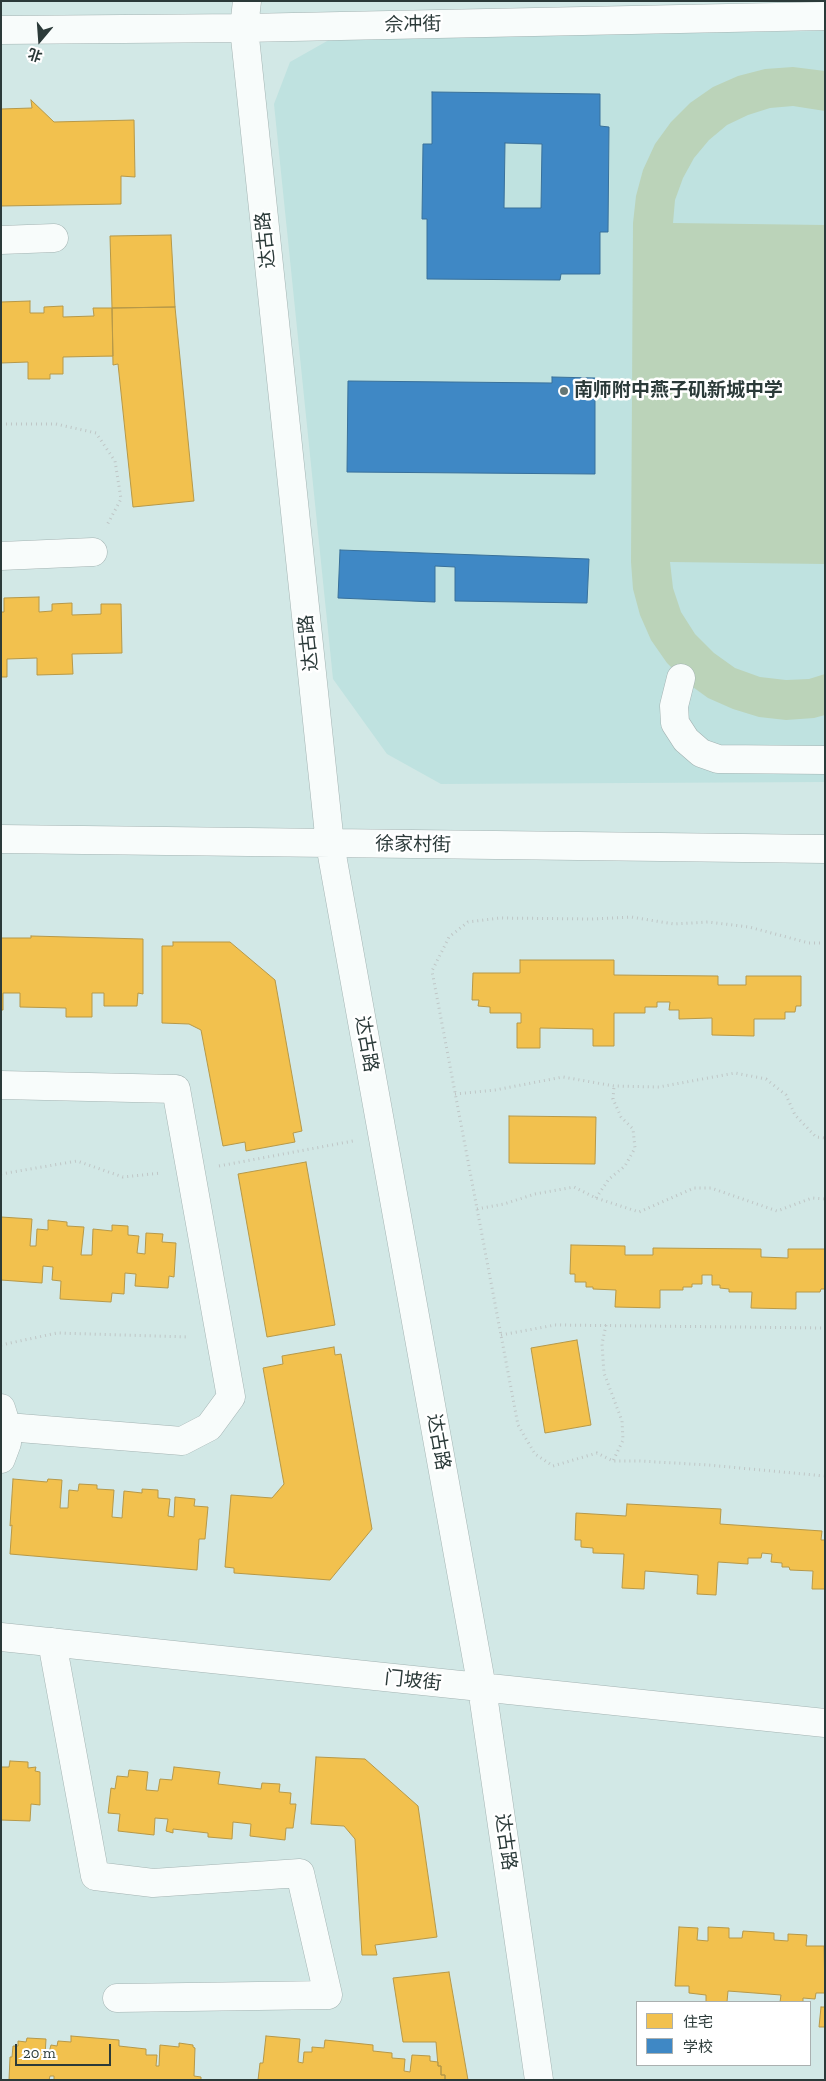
<!DOCTYPE html>
<html>
<head>
<meta charset="utf-8">
<style>
	body { margin:0 }
	#map { position:relative; width:826px; height:2081px; overflow:hidden; background:#d2e8e6; font-family:"Zilla Slab","Noto Sans SC",serif }
	canvas { display:block }
	.frame { position:absolute; inset:0; border:2px solid #2b3a39; pointer-events:none }
	.legend { position:absolute; left:636px; top:2001px; width:175px; height:65px; box-sizing:border-box; background:#fff; border:1px solid #aab0b0; margin:0; padding:6px 9px; list-style:none; font-size:15px; color:#2b3a39 }
	.legend li { display:flex; align-items:center; gap:10px; height:25px }
	.legend b { width:25px; border:1px solid #aab0b0 }
	.north { position:absolute; left:15px; top:15px; width:50px; height:50px; -webkit-text-stroke:4px #fff; paint-order:stroke; rotate:198deg; font-size:14px; font-weight:700; line-height:20px; text-align:center; color:#2b3a39 }
	.north::after { content:''; display:block; margin:auto; width:18px; height:22px; background:#2b3a39; clip-path:polygon(50% 0,100% 100%,50% 72%,0 100%) }
	.scale { position:absolute; left:15px; top:2044px; width:96px; height:22px; box-sizing:border-box; border:2px solid #2b3a39; border-top:0; padding-left:6px; font-size:15px; line-height:18px; white-space:nowrap; color:#2b3a39; -webkit-text-stroke:4px #fff; paint-order:stroke }
</style>
</head>
<body>
<div id="map">
<canvas width="826" height="2081"></canvas>
<div class="frame"></div>
<ul class="legend">
<li><b style="height:14px;background:#f2c14e"></b>住宅</li>
<li><b style="height:14px;background:#3f88c5"></b>学校</li>
</ul>
<div class="north">北</div>
<div class="scale">20 m</div>
</div>
<script>
const context = document.querySelector('canvas').getContext('2d');
context.lineJoin = 'round';
function paint(path, color) {
  context.fillStyle = color;
  context.fill(path, 'evenodd');
}
function shape(rows) {
  const path = new Path2D();
  for (const r of rows) {
    path.moveTo(r[0], r[1]);
    for (let i = 2; i < r.length; i += 2) path.lineTo(r[i], r[i + 1]);
  }
  return path;
}
function strokePath(path, color, width, dash) {
  context.strokeStyle = color;
  context.lineWidth = width;
  context.lineCap = dash ? 'butt' : 'round';
  context.setLineDash(dash || []);
  context.stroke(path);
}
function drawText(font, color, halo, rows, align = 'center') {
  context.font = font + ' "Zilla Slab","Noto Sans SC",serif';
  context.lineWidth = 5;
  context.setLineDash([]);
  context.textBaseline = 'middle';
  context.strokeStyle = halo;
  context.fillStyle = color;
  for (const [text, x, y, turn = 0] of rows) {
    context.save();
    context.translate(x, y);
    context.rotate((+turn || 0) * Math.PI / 180);
    context.textAlign = isNaN(turn) ? turn : align;
    if (halo) context.strokeText(text, 0, 0);
    context.fillText(text, 0, 0);
    context.restore();
  }
}
paint(shape([
	[825,31,825,782,441,784,387,754,333,679,274,104,290,62,336,36]
]), '#bfe2e0');
paint(shape([
	[793,67,825,71,825,111,793,106,770,108,748,115,727,125,709,140,694,158,683,178,675,200,673,223,825,225,825,564,670,562,673,588,681,612,695,634,714,653,735,668,760,677,786,680,809,679,825,674,825,715,814,718,786,720,759,717,733,709,708,698,686,682,667,663,651,640,640,615,633,589,631,562,633,223,636,196,643,170,655,144,671,122,690,103,713,87,738,76,765,69]
]), '#bbd3b9');
const homes = shape([
	[31,100,54,122,134,120,135,177,121,176,121,204,1,206,1,109,32,108,31,100],
	[171,235,175,307,112,308,110,236,171,235],
	[30,301,30,313,44,313,44,307,63,306,63,317,94,316,93,308,112,308,113,356,63,357,63,374,50,374,50,379,28,379,28,362,1,363,1,302,30,301],
	[175,307,194,501,133,507,118,364,113,365,112,308,175,307],
	[39,597,39,612,52,611,52,604,72,603,72,615,101,614,101,604,121,604,122,653,72,654,73,674,37,675,37,658,7,659,7,677,1,677,1,612,4,612,4,598,39,597],
	[31,936,143,939,143,994,138,993,137,1006,104,1006,104,993,92,993,92,1017,66,1017,66,1008,20,1007,20,993,3,993,3,1010,1,1010,1,938,31,938,31,936],
	[173,942,230,942,275,980,302,1131,293,1133,295,1142,246,1151,245,1142,223,1146,201,1030,189,1024,162,1023,162,946,173,946,173,942],
	[520,960,614,960,614,975,718,976,718,985,746,985,746,976,801,976,801,1006,796,1006,795,1012,785,1012,785,1019,754,1019,754,1036,712,1035,712,1018,679,1019,679,1010,669,1010,670,1002,657,1002,657,1007,645,1007,645,1013,614,1013,614,1046,593,1046,593,1029,540,1028,540,1048,517,1048,517,1023,521,1023,521,1013,490,1013,490,1007,478,1006,479,1000,472,1000,473,973,520,973,520,960],
	[509,1116,596,1117,595,1164,509,1163,509,1116],
	[306,1162,335,1325,267,1337,238,1174,306,1162],
	[1,1217,32,1219,30,1246,36,1246,37,1229,48,1230,48,1220,67,1222,67,1226,84,1227,81,1255,92,1255,93,1229,112,1231,112,1225,128,1226,128,1235,139,1236,137,1253,145,1254,146,1233,163,1234,162,1242,176,1243,174,1277,169,1276,168,1288,135,1286,136,1274,125,1273,124,1294,112,1293,111,1302,60,1299,61,1281,52,1280,53,1267,43,1266,42,1283,1,1280,1,1217],
	[571,1245,625,1246,625,1255,653,1255,653,1248,761,1249,761,1257,788,1258,788,1249,825,1249,825,1289,821,1289,820,1292,796,1292,796,1309,751,1308,752,1292,729,1292,729,1289,720,1288,720,1285,712,1285,712,1275,702,1275,702,1284,692,1284,692,1287,683,1287,683,1290,660,1290,660,1308,615,1307,616,1290,593,1289,593,1287,586,1287,586,1282,575,1282,575,1274,570,1274,571,1245],
	[577,1340,591,1425,545,1433,531,1348,577,1340],
	[334,1347,335,1355,341,1354,372,1529,330,1580,234,1573,234,1568,225,1567,231,1495,272,1498,284,1484,263,1368,283,1364,282,1356,334,1347],
	[13,1479,47,1482,48,1479,62,1480,60,1508,68,1508,69,1490,78,1491,79,1484,97,1485,97,1489,114,1490,112,1517,122,1518,124,1491,142,1493,142,1489,158,1490,158,1498,170,1499,168,1516,174,1517,175,1497,195,1499,194,1506,208,1507,205,1539,199,1539,197,1570,10,1554,12,1525,10,1526,13,1479],
	[627,1504,721,1509,720,1524,822,1531,821,1540,825,1540,825,1589,812,1589,813,1571,790,1570,789,1567,782,1567,782,1563,771,1562,772,1554,762,1553,761,1558,748,1558,748,1564,718,1562,716,1595,697,1594,698,1575,645,1571,644,1589,622,1588,624,1554,593,1553,593,1548,581,1547,581,1540,575,1540,576,1513,626,1516,627,1504],
	[316,1757,365,1759,418,1806,437,1937,375,1945,377,1955,362,1955,355,1839,344,1826,311,1824,316,1757],
	[10,1761,28,1762,28,1768,36,1767,35,1771,40,1772,40,1805,31,1804,30,1821,1,1820,1,1767,9,1767,10,1761],
	[174,1767,220,1772,218,1784,261,1789,262,1783,280,1784,279,1792,291,1793,290,1804,296,1804,293,1828,286,1828,285,1840,250,1836,251,1824,233,1822,232,1839,208,1837,208,1833,173,1829,173,1833,166,1831,168,1819,155,1818,154,1835,118,1831,120,1814,108,1813,111,1788,115,1789,117,1776,128,1777,129,1770,148,1772,146,1790,158,1791,160,1779,172,1780,174,1767],
	[679,1927,698,1928,697,1940,708,1941,708,1927,729,1928,729,1938,742,1938,743,1931,774,1933,774,1940,788,1941,788,1934,807,1935,806,1946,824,1946,825,1993,816,1993,815,1999,803,1998,803,2002,780,2002,781,1995,728,1991,727,2002,706,2002,706,1995,689,1993,689,1986,675,1986,679,1927],
	[449,1972,468,2080,445,2080,445,2075,441,2075,441,2066,438,2066,436,2042,403,2042,393,1978,449,1972],
	[821,2007,825,2007,825,2027,819,2027,821,2007],
	[71,2036,119,2040,119,2046,146,2049,146,2055,157,2055,156,2066,159,2066,160,2045,179,2047,179,2043,193,2045,193,2047,195,2048,194,2076,201,2077,201,2080,54,2080,54,2076,50,2076,49,2080,9,2080,10,2057,12,2057,13,2046,18,2046,18,2041,26,2042,27,2038,46,2039,45,2056,48,2056,51,2045,57,2046,58,2041,71,2042,71,2036],
	[266,2036,300,2039,298,2062,303,2063,304,2052,312,2052,312,2047,324,2048,325,2040,373,2045,373,2051,392,2053,392,2058,405,2059,404,2071,410,2072,412,2055,430,2056,430,2061,438,2062,438,2066,441,2066,441,2075,445,2075,445,2080,258,2080,260,2063,263,2063,266,2036]
]);
paint(homes, '#f2c14e');
strokePath(homes, '#b69848', 1);
const schools = shape([
	[432,92,600,94,600,126,609,127,608,232,600,232,600,274,561,274,560,280,427,279,427,219,422,219,423,144,432,144,432,92],
	[505,143,542,144,541,208,504,208,505,143],
	[552,377,595,378,595,474,347,472,348,381,552,383,552,377],
	[340,550,589,559,587,603,455,601,455,567,435,566,435,602,338,598,340,550]
]);
paint(schools, '#3f88c5');
strokePath(schools, '#39719b', 1);
const minor = shape([
	[247,1,244,28,330,844,482,1688,539,2080],
	[1,30,244,28,825,16],
	[1,240,54,238],
	[1,556,93,552],
	[681,678,674,706,675,723,686,740,701,753,718,759,825,760],
	[1,839,825,849],
	[1,1085,176,1089,231,1397,209,1427,182,1441,7,1427],
	[1,1408,7,1427,7,1443,1,1459],
	[1,1637,825,1723],
	[52,1642,95,1876,153,1883,300,1873,328,1995,117,1998]
]);
strokePath(minor, '#a3b3b2', 29);
strokePath(shape([
	[1,424,56,424,96,433,115,461,121,499,106,527],
	[825,943,809,943,749,927,708,922,674,924,631,917,592,919,500,918,468,922,449,937,432,971,518,1425,535,1454,553,1466,597,1453,613,1461,640,1461,708,1465,825,1476],
	[455,1094,495,1090,563,1077,614,1086,659,1087,735,1073,766,1079,786,1095,795,1115,816,1137,825,1138],
	[219,1166,353,1141],
	[1,1174,77,1161,123,1177,161,1173],
	[596,1198,609,1179,625,1166,635,1148,633,1129,621,1117,613,1099,614,1086],
	[477,1209,504,1204,535,1194,574,1187,596,1198,639,1212,694,1188,711,1188,777,1211,812,1198,825,1199],
	[606,1325,602,1344,604,1373,622,1421,623,1440,613,1461],
	[501,1335,555,1325,825,1328],
	[1,1345,57,1333,189,1337]
]), '#bfc6c6', 3, [1, 4]);
strokePath(minor, '#f8fcfb', 28);
for (const [x, y, r, color] of [
	[564,391,5,"#657776"]
]) {
  const dot = new Path2D();
  dot.arc(x, y, r, 0, 2 * Math.PI);
  context.fillStyle = color;
  context.fill(dot);
  strokePath(dot, '#fff', 2);
}
drawText('19px', '#2b3a39', '#fff', [
	["佘冲街",413,25,-1],
	["达古路",266,240,-96],
	["达古路",309,643,-96],
	["徐家村街",413,845,1],
	["达古路",366,1044,80],
	["达古路",438,1442,80],
	["门坡街",413,1681,6],
	["达古路",505,1842,82]
]);
drawText('bold 19px', '#2b3a39', '#fff', [
	["南师附中燕子矶新城中学",574,391]
], 'left');
</script>
</body>
</html>
